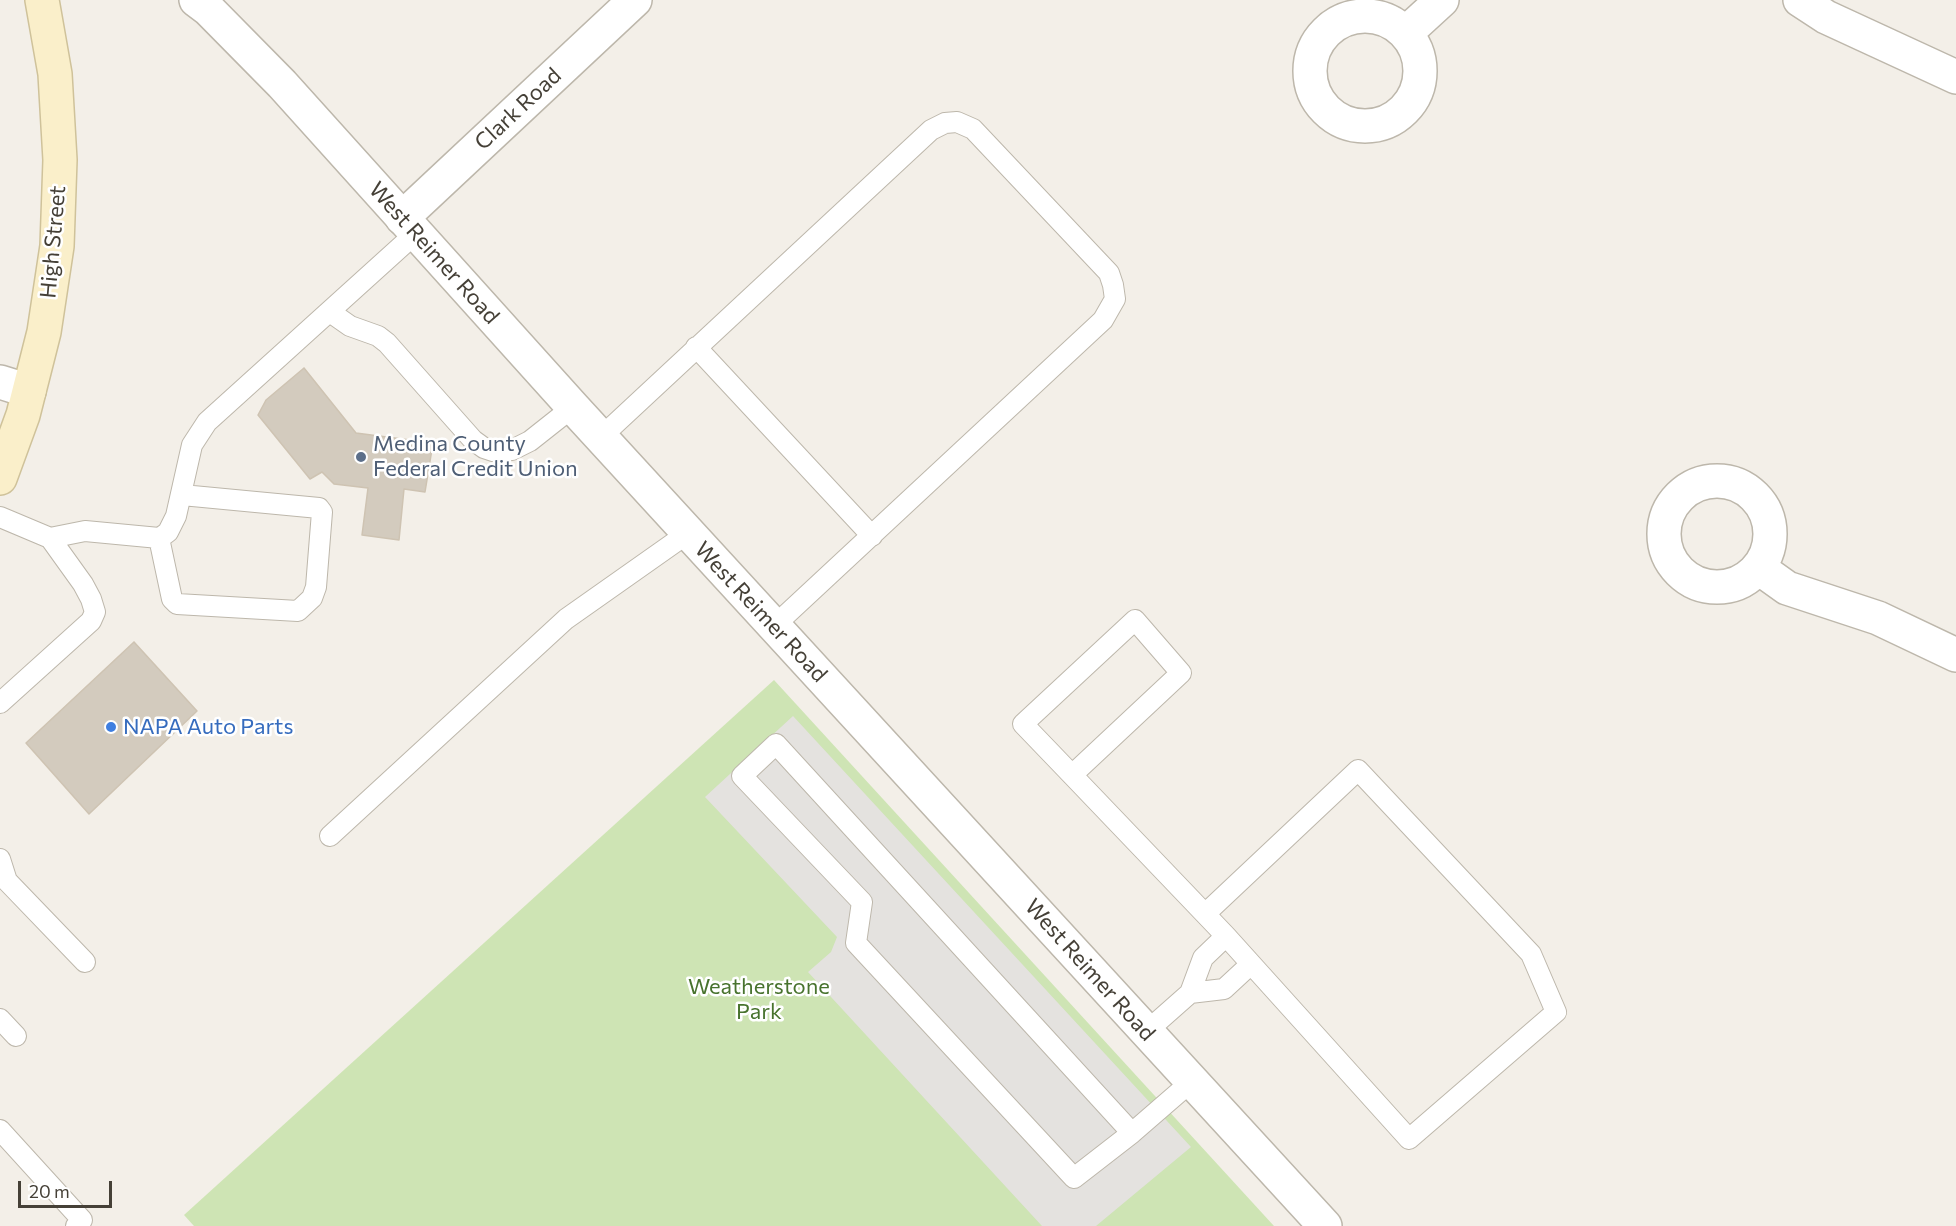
<!DOCTYPE html>
<html>
<head>
<meta charset="utf-8">
<style>
	body { margin:0 }
	#map { position:relative; width:1956px; height:1226px; overflow:hidden; background:#f3efe8; font-family:Commissioner,sans-serif }
	canvas { display:block }
	.scale { position:absolute; left:18px; top:1181px; width:94px; height:27px; box-sizing:border-box; border:3px solid #454037; border-top:0; padding-left:8px; font-size:18px; line-height:21px; white-space:nowrap; color:#454037; -webkit-text-stroke:4px #fff; paint-order:stroke }
</style>
</head>
<body>
<div id="map">
<canvas width="1956" height="1226"></canvas>
<div class="scale">20 m</div>
</div>
<script>
const context = document.querySelector('canvas').getContext('2d');
context.lineJoin = 'round';
function paint(path, color) {
  context.fillStyle = color;
  context.fill(path, 'evenodd');
}
function shape(rows) {
  const path = new Path2D();
  for (const r of rows) {
    if (r.length === 3) {
      path.moveTo(r[0] + r[2], r[1]);
      path.arc(r[0], r[1], r[2], 0, 2 * Math.PI);
      continue;
    }
    path.moveTo(r[0], r[1]);
    for (let i = 2; i < r.length; i += 2) path.lineTo(r[i], r[i + 1]);
  }
  return path;
}
function strokePath(path, color, width, dash) {
  context.strokeStyle = color;
  context.lineWidth = width;
  context.lineCap = dash ? 'butt' : 'round';
  context.setLineDash(dash || []);
  context.stroke(path);
}
function drawText(font, color, halo, rows, align = 'center') {
  context.font = font + ' Commissioner,sans-serif';
  context.lineWidth = 5;
  context.setLineDash([]);
  context.textBaseline = 'middle';
  context.strokeStyle = halo;
  context.fillStyle = color;
  for (const [text, x, y, turn = 0] of rows) {
    context.save();
    context.translate(x, y);
    context.rotate((+turn || 0) * Math.PI / 180);
    context.textAlign = isNaN(turn) ? turn : align;
    if (halo) context.strokeText(text, 0, 0);
    context.fillText(text, 0, 0);
    context.restore();
  }
}
paint(shape([
	[774,680,1274,1226,194,1226,184,1215]
]), '#cee4b4');
paint(shape([
	[793,716,1191,1147,1096,1226,1042,1226,808,972,831,952,837,937,705,797]
]), '#e4e2df');
const building = shape([
	[304,368,356,433,433,443,425,492,404,489,399,540,362,535,368,488,334,484,322,472,310,479,258,415,266,400,304,368],
	[134,642,197,711,89,814,26,743,134,642]
]);
paint(building, '#d3cbbe');
strokePath(building, '#cec3b2', 1.5);
const service = shape([
	[330,312,350,326,378,336,387,343,473,440,484,448,493,451,512,450,530,441,573,407],
	[696,347,872,536],
	[601,437,931,130,945,123,957,122,973,129,1109,273,1113,285,1115,299,1103,320,774,626],
	[0,517,50,538,85,531,159,538,164,535,168,532,176,516,192,445,207,422,416,233],
	[159,538,172,599,177,604,298,611,312,598,316,587,322,512,319,508,182,495],
	[0,703,91,621,95,612,91,599,83,584,50,538],
	[1072,775,1181,673,1135,620,1023,724,1072,775,1205,914,1226,936,1409,1139,1556,1012,1531,954,1358,770,1205,914],
	[330,836,566,619,688,533],
	[0,859,7,881,85,962],
	[1190,993,1224,989,1251,964],
	[0,1019,16,1036],
	[1147,1031,1190,993,1203,958,1226,936],
	[0,1130,82,1220,76,1226],
	[1132,1133,776,744,742,776,862,902,856,943,1074,1178,1132,1133,1192,1081]
]);
const minor = shape([
	[1800,0,1826,17,1956,77],
	[1365,71,55],
	[1406,33,1442,0],
	[402,218,635,0],
	[0,382,29,391],
	[1717,534,53],
	[1759,568,1787,588,1878,618,1956,655]
]);
const tertiary = shape([
	[196,0,208,9,282,84,573,407,1325,1226]
]);
const secondary = shape([
	[0,478,23,415,44,332,57,246,60,160,55,74,42,0]
]);
strokePath(service, '#bdb7ab', 22);
strokePath(minor, '#bdb7ab', 36);
strokePath(tertiary, '#bdb7ab', 36);
strokePath(secondary, '#cfc29a', 36);
strokePath(service, '#fff', 20);
strokePath(minor, '#fff', 33);
strokePath(tertiary, '#fff', 33);
strokePath(secondary, '#faefca', 33);
for (const [x, y, r, color] of [
	[361,457,6,"#5c6f8a"],
	[111,727,6,"#3f7fe0"]
]) {
  const dot = new Path2D();
  dot.arc(x, y, r, 0, 2 * Math.PI);
  context.fillStyle = color;
  context.fill(dot);
  strokePath(dot, '#fff', 2);
}
drawText('22px', '#454037', '#fff', [
	["Clark Road",518,109,-43],
	["High Street",53,242,-85],
	["West Reimer Road",434,253,48],
	["West Reimer Road",761,612,47],
	["West Reimer Road",1090,970,48]
]);
drawText('22px', '#4e5e75', '#fff', [
	["Medina County",373,444],
	["Federal Credit Union",373,469]
], 'left');
drawText('22px', '#366cbe', '#fff', [
	["NAPA Auto Parts",123,727]
], 'left');
drawText('22px', '#48732e', '#fff', [
	["Weatherstone",759,987],
	["Park",759,1012]
]);
</script>
</body>
</html>
